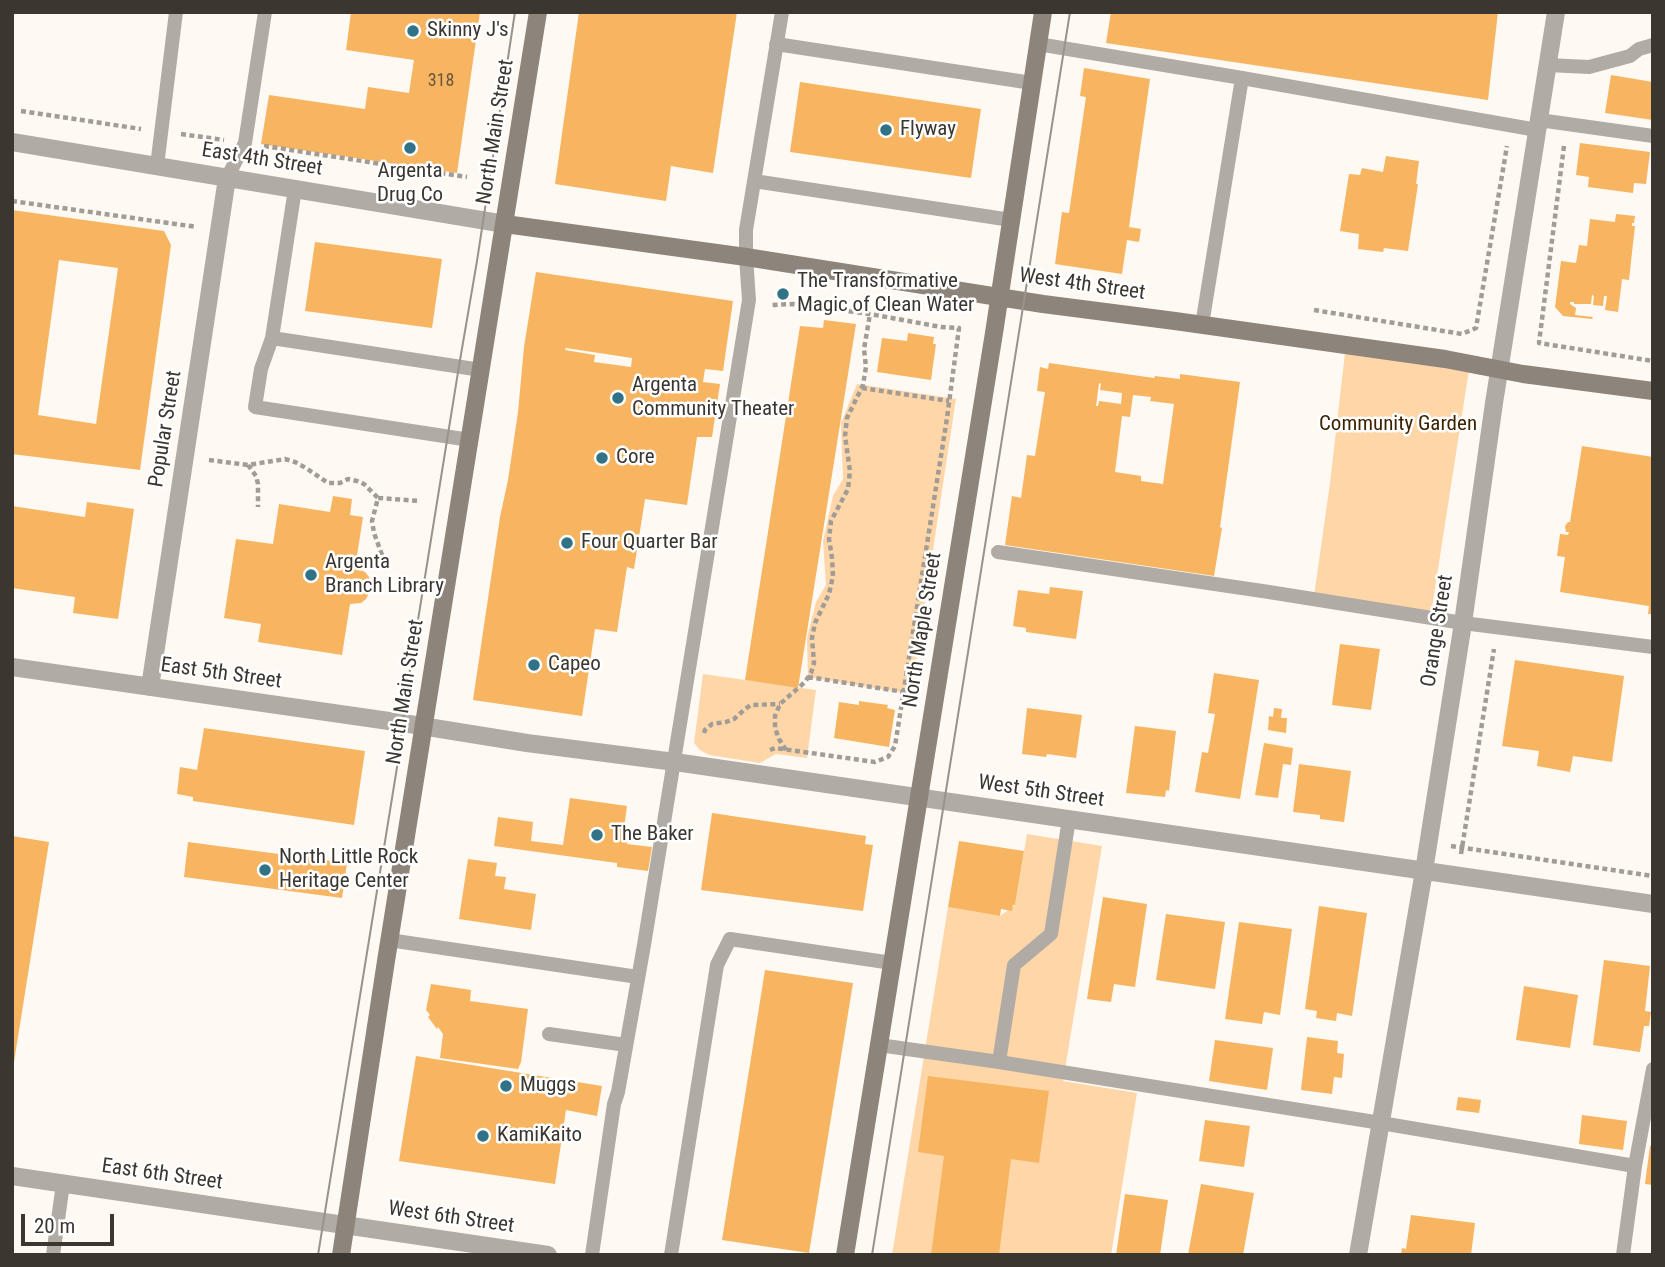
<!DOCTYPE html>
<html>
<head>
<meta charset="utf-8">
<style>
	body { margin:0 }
	#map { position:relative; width:1665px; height:1267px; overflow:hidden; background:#fff9f3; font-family:"Roboto Condensed",sans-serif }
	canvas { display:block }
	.frame { position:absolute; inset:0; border:14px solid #3b3630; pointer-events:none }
	.scale { position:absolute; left:21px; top:1214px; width:93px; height:32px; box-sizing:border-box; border:4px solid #3b3630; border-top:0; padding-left:9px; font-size:21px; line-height:24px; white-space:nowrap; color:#3b3630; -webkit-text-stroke:5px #fff; paint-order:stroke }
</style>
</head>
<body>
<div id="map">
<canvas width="1665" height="1267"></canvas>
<div class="frame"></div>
<div class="scale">20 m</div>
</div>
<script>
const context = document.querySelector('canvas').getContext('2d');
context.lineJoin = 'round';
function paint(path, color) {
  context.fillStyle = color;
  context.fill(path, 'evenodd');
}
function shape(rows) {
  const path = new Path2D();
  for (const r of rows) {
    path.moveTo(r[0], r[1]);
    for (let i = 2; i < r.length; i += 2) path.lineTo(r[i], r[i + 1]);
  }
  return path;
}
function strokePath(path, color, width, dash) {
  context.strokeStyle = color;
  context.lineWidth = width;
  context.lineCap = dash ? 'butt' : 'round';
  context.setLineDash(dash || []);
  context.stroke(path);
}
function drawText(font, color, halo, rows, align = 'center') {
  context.font = font + ' "Roboto Condensed",sans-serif';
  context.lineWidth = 5;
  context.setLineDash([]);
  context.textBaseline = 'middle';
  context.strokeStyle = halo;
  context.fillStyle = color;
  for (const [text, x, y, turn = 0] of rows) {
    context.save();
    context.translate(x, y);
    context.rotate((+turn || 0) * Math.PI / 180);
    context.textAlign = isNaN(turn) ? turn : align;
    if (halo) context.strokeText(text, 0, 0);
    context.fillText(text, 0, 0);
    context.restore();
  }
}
paint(shape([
	[1345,353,1469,370,1431,614,1314,596,1330,483],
	[857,384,956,399,911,694,808,677,807,638,816,602,826,585,823,541,833,496,843,479,841,423],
	[703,674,816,690,807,758,776,754,760,763,709,755,700,750,694,743],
	[1027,834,1102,846,1063,1081,1137,1093,1111,1255,892,1255,948,907,1000,916,1015,905]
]), '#fed6a8');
paint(shape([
	[351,12,480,12,457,173,261,144,269,95,365,109,368,87,409,93,414,60,346,50],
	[579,12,737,12,713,173,671,166,666,201,555,184],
	[1111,12,1498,12,1488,100,1106,43],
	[1084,68,1150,79,1129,227,1141,229,1139,242,1127,240,1122,274,1055,264,1062,212,1069,213,1086,97,1080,96],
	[1611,75,1653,82,1653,120,1605,113],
	[800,82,981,109,971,178,790,152],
	[1580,143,1650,152,1646,184,1634,183,1633,193,1588,187,1589,177,1576,175],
	[1386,156,1419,161,1416,184,1418,184,1408,251,1384,248,1383,252,1358,249,1359,234,1340,231,1349,174,1360,175,1362,168,1383,172],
	[12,210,164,231,171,245,140,470,12,454],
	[59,260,118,268,96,424,38,415],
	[1616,214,1635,216,1634,223,1632,223,1632,226,1635,226,1629,280,1622,279,1618,312,1605,310,1607,296,1604,296,1603,306,1593,305,1594,296,1592,295,1591,304,1574,304,1574,302,1570,302,1570,304,1576,308,1575,315,1593,317,1592,319,1563,316,1555,307,1561,261,1576,263,1579,245,1587,246,1590,219,1615,222],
	[315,242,442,259,432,328,305,311],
	[536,272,733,301,723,371,705,369,703,382,720,384,712,437,697,437,687,505,645,499,634,569,627,567,617,632,595,629,582,716,473,700,500,517,508,480,518,412,524,347],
	[566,348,632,358,631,367,594,362,595,355,565,350],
	[824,320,856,324,798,688,745,680,800,326,823,328],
	[908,333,934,337,933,344,936,344,931,380,877,372,882,338,907,341],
	[1049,363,1154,378,1155,376,1180,379,1180,374,1240,382,1220,527,1222,528,1214,576,1005,545,1012,496,1021,498,1027,455,1035,456,1045,392,1037,391,1040,367,1048,369],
	[1099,383,1101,384,1100,390,1122,393,1121,404,1099,401,1098,406,1096,406],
	[1133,395,1151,397,1150,401,1174,404,1163,484,1141,481,1141,476,1115,472,1122,416,1130,417],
	[1582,446,1653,457,1653,614,1648,614,1649,606,1560,592,1565,557,1557,556,1560,534,1568,535,1569,532,1566,532,1565,526,1568,522,1570,522],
	[333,496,352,499,350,515,363,517,355,568,365,572,369,577,371,583,371,589,366,599,361,603,350,604,342,655,258,642,261,624,224,618,236,539,273,544,279,504,330,512],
	[87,502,134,509,118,619,73,613,75,597,12,588,12,506,85,517],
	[1050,587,1083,591,1076,639,1026,632,1026,628,1013,626,1018,590,1049,594],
	[1340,644,1380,649,1371,710,1332,705],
	[1515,660,1624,676,1612,762,1573,756,1570,772,1537,766,1539,751,1502,746],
	[1214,673,1259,680,1240,799,1195,792,1202,752,1208,753,1215,714,1208,713],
	[859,701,888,705,887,708,895,710,889,747,834,738,839,702,859,705],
	[1027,708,1082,715,1076,758,1047,754,1046,757,1022,754],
	[1274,708,1282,709,1281,718,1287,718,1286,733,1268,730,1269,716,1273,717],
	[1135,726,1176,731,1169,791,1166,790,1165,797,1126,793],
	[204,728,365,751,354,825,193,801,193,797,177,794,180,767,197,770],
	[1264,743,1293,748,1291,765,1283,764,1278,798,1255,795],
	[1299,764,1351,771,1344,822,1320,819,1320,815,1293,812],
	[570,798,627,806,624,828,630,828,627,844,652,847,648,871,617,867,617,863,494,846,498,817,533,822,531,841,563,845],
	[712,813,866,836,865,844,873,845,863,911,701,890],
	[12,836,49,842,14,1062,12,1062],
	[959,841,1024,851,1015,905,1013,905,1012,911,1001,909,1000,916,948,907],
	[188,842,347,863,342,898,184,877],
	[468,859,497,863,495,876,506,877,504,889,536,894,531,930,459,919],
	[1103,897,1147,904,1135,987,1114,984,1111,1002,1087,999],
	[1319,906,1367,913,1352,1016,1337,1013,1336,1021,1316,1018,1317,1011,1305,1009],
	[1166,914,1225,922,1215,989,1156,980],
	[1239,922,1292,929,1280,1015,1264,1012,1262,1024,1225,1019],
	[1604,960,1650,966,1645,1011,1651,1012,1649,1026,1644,1026,1640,1052,1593,1045],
	[765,970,853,983,809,1253,722,1240],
	[431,984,471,990,470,1001,528,1009,521,1062,518,1069,440,1058,443,1034,438,1027,437,1029,428,1017,430,1015,426,1010],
	[1524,986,1578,995,1570,1048,1516,1040],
	[1307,1037,1338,1041,1337,1053,1344,1054,1342,1078,1334,1077,1332,1094,1301,1090],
	[1215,1040,1273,1048,1267,1090,1209,1081],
	[416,1056,602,1086,597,1116,566,1110,555,1184,399,1161],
	[928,1076,1049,1091,1039,1163,1011,1159,999,1255,931,1255,944,1156,918,1152],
	[1458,1097,1481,1100,1479,1113,1456,1110],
	[1582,1115,1627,1121,1623,1150,1579,1144],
	[1205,1120,1250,1126,1244,1167,1199,1161],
	[1650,1146,1653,1146,1653,1185,1645,1184],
	[1201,1184,1254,1193,1243,1255,1188,1255],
	[1125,1194,1168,1200,1160,1255,1116,1255],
	[1411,1215,1475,1223,1471,1255,1401,1255,1402,1248,1406,1249]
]), '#f7b561');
strokePath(shape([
	[21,111,141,129],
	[181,134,224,140],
	[264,146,467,177],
	[1564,146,1539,343,1653,361],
	[12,201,197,227],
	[1314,310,1462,334,1476,328,1507,146],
	[862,388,949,401],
	[209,460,248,465,285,459,295,462,306,468,328,483,340,483,348,479,357,481,364,484,378,498],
	[248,465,256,476,258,484,258,507],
	[382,555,374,533,372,521,378,498,420,501],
	[808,677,904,692],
	[704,733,705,730,712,724,726,722,734,719,745,709,751,705,780,704],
	[770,750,775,748,875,762,888,757,895,746,947,418,959,328,941,327,870,314,793,304,771,305],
	[786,750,779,739,775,728,775,716,780,704,805,682,811,673,814,663,812,638,815,623,829,594,833,576,832,558,829,539,831,521,848,489,850,471,845,436,847,418,863,385,866,367,864,349,870,314],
	[1451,846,1653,876],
	[1461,854,1494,649]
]), '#a29c96', 4.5, [5, 3.5]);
strokePath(shape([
	[776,44,1032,83],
	[1038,44,1242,78,1537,130],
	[1548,65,1589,67,1630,56,1639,49,1653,45],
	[1539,120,1653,136],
	[157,166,176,12],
	[227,178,245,143,265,12],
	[754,181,1011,220],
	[295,189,272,338,261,369,255,407,470,440],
	[1202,325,1242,78],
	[272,338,481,370],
	[998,552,1269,592,1463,623,1653,647],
	[389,940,638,977],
	[549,1034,626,1045],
	[879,1045,999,1062,1381,1123,1635,1166,1653,1069],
	[999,1062,1014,965,1051,934,1069,819],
	[53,1255,63,1184],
	[592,1255,614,1104,618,1092,644,945,749,300,746,257,746,230,782,12],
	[671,1255,717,965,730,939,892,963],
	[1623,1255,1635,1166]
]), '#b0aba4', 14);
strokePath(shape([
	[12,142,505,224],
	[12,667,403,723,527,743,675,762,1653,904],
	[150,687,227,178],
	[12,1176,548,1255],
	[1358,1255,1424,871,1463,623,1494,403,1556,12]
]), '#b0aba4', 18);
strokePath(shape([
	[505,224,746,257,1043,304,1175,321,1445,359,1523,374,1653,391],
	[341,1255,386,961,538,12],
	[845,1255,994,333,1043,12]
]), '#8d847b', 18);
strokePath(shape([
	[318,1255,399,755,408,682,459,366,477,261,515,12],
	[872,1255,1070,12]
]), '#99938d', 2);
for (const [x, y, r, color] of [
	[413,31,7,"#327286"],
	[886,130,7,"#327286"],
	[410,148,7,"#327286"],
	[783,294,7,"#327286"],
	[618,398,7,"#327286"],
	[602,458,7,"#327286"],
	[567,543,7,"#327286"],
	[311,575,7,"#327286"],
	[534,665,7,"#327286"],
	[597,835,7,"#327286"],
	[265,870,7,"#327286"],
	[506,1086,7,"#327286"],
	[483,1136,7,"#327286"]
]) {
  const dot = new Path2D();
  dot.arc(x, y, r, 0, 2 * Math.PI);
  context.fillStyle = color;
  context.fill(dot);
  strokePath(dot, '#fff', 2.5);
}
drawText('18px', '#6a563c', null, [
	["318",441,81]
]);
drawText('21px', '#3b3630', '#fff', [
	["Skinny J's",427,31],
	["Flyway",900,130],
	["Argenta",410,172,"center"],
	["Drug Co",410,196,"center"],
	["The Transformative",797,282],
	["Magic of Clean Water",797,306],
	["Argenta",632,386],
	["Community Theater",632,410],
	["Core",616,458],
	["Four Quarter Bar",581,543],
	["Argenta",325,563],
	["Branch Library",325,587],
	["Capeo",548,665],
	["The Baker",611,835],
	["North Little Rock",279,858],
	["Heritage Center",279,882],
	["Muggs",520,1086],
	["KamiKaito",497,1136]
], 'left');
drawText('21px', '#3b3630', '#fff', [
	["North Main Street",496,132,-81],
	["East 4th Street",262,160,9],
	["West 4th Street",1082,285,8],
	["Popular Street",166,429,-81],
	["North Maple Street",923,630,-81],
	["Orange Street",1438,631,-81],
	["East 5th Street",221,674,8],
	["North Main Street",406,692,-81],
	["West 5th Street",1041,792,8],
	["East 6th Street",162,1175,8],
	["West 6th Street",451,1218,8]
]);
drawText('21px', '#3d2300', '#fff', [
	["Community Garden",1398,425]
]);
</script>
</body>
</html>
